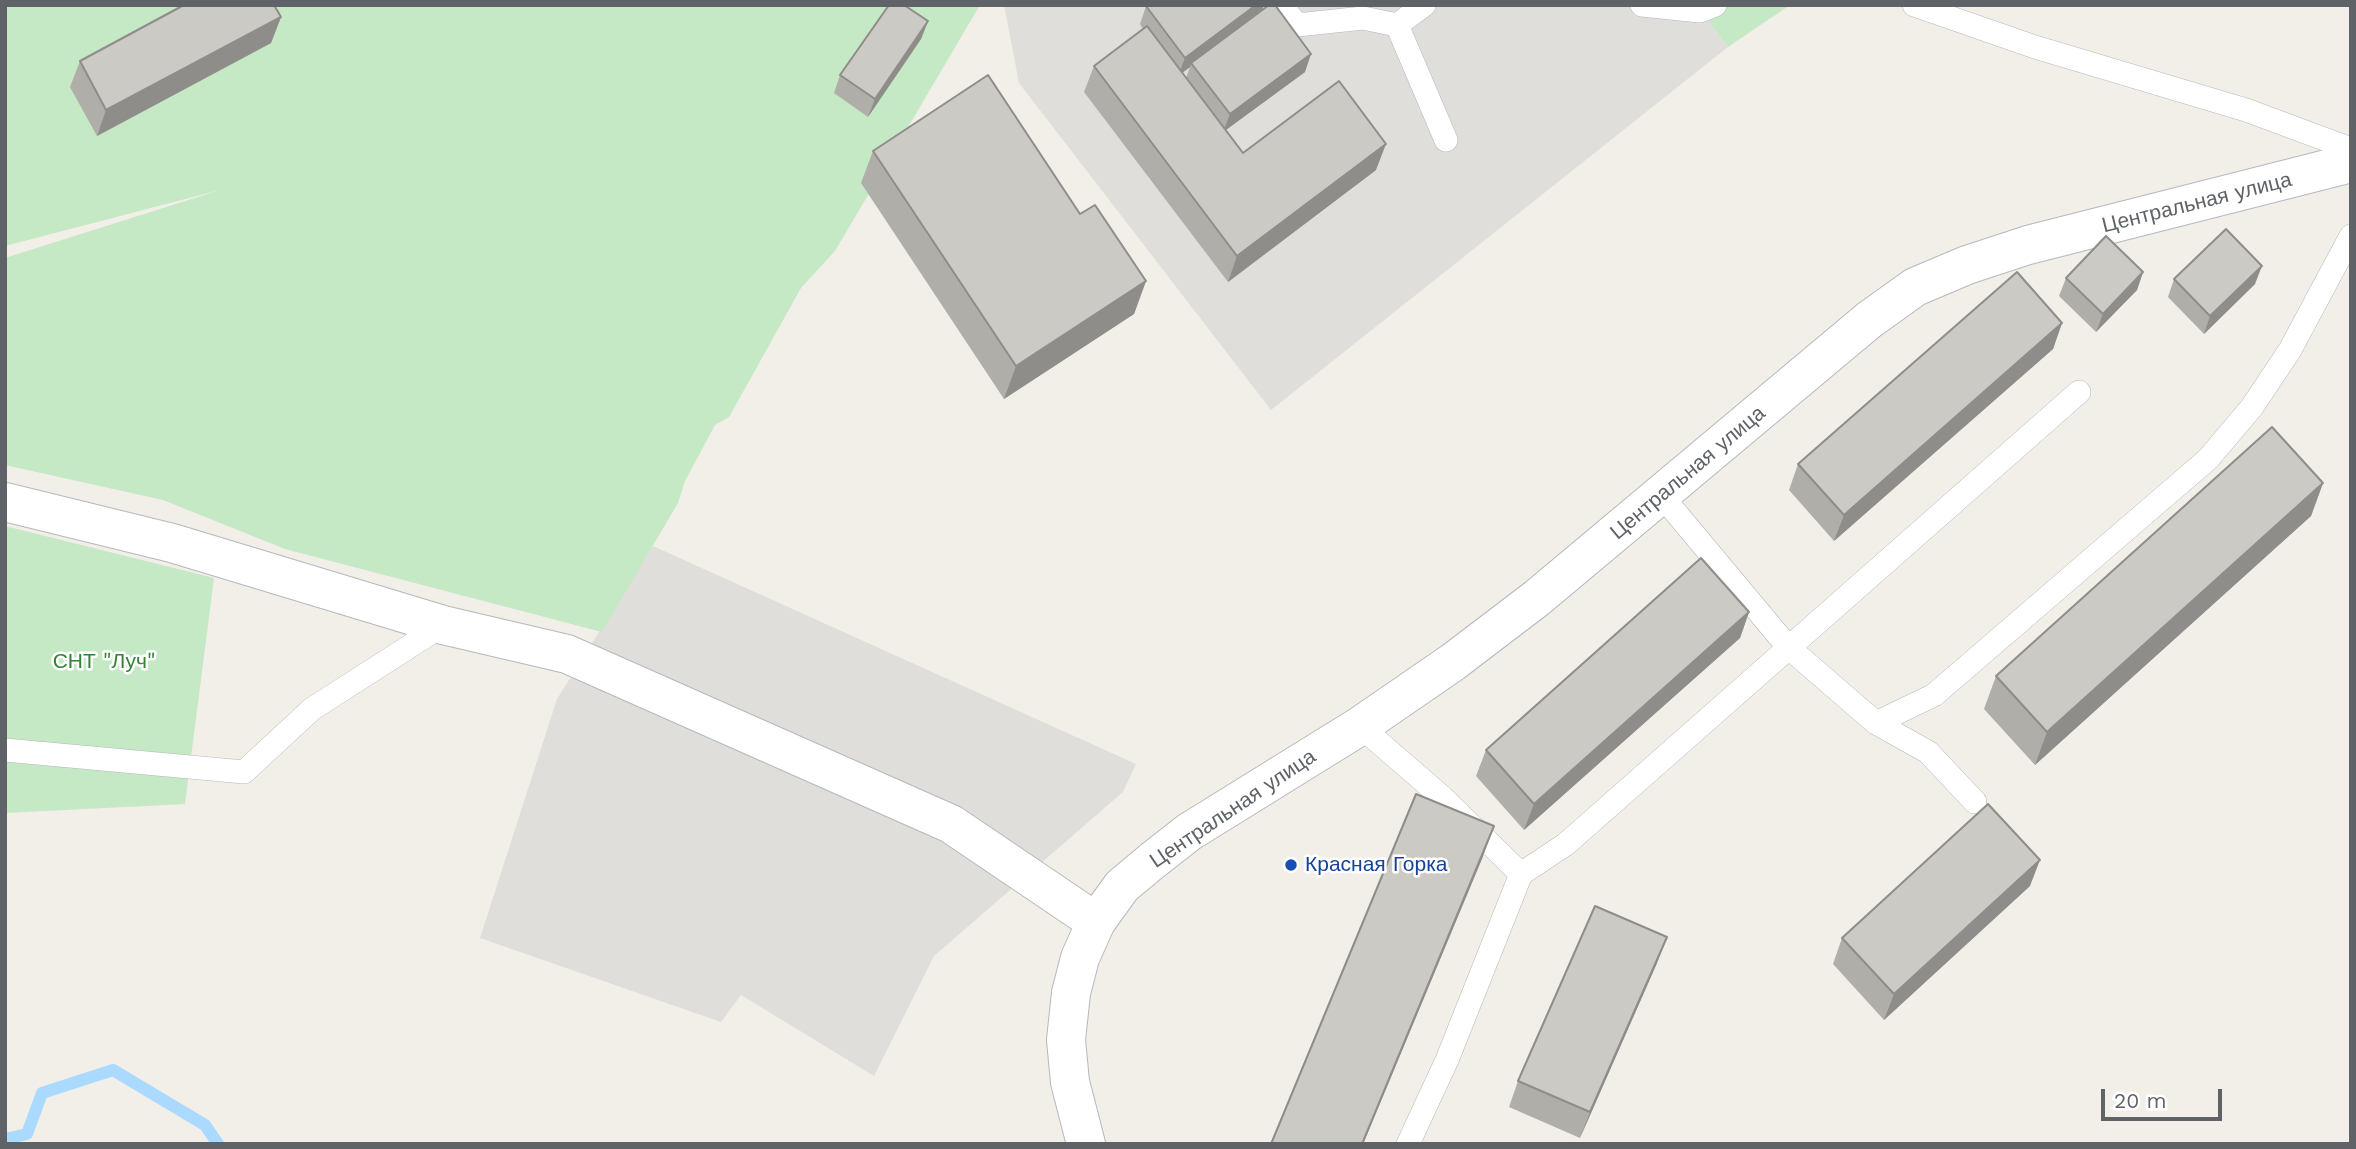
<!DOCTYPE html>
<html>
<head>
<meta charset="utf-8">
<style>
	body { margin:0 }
	#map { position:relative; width:2356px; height:1149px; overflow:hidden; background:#f1efe8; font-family:"Work Sans",sans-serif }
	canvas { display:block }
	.frame { position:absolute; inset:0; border:7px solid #5f6368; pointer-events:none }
	.scale { position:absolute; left:2101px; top:1089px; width:121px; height:32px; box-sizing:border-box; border:4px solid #5f6368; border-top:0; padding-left:9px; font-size:21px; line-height:24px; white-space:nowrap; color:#5f6368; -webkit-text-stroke:5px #fff; paint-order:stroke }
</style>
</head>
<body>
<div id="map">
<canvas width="2356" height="1149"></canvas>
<div class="frame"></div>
<div class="scale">20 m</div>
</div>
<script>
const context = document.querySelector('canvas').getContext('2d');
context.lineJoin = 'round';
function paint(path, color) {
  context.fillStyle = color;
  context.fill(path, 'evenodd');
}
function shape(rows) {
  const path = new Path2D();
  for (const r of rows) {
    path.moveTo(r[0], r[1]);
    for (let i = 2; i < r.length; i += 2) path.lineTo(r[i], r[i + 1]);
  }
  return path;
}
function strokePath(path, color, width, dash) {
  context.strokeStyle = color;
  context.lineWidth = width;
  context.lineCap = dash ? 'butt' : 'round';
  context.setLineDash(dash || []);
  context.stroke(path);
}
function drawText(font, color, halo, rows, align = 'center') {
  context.font = font + ' "Work Sans",sans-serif';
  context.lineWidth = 5;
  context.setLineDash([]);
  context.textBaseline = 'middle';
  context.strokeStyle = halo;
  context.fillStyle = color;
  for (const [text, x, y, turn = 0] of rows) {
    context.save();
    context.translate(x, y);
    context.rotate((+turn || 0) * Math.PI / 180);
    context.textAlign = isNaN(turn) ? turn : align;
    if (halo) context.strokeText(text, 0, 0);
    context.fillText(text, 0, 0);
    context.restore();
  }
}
paint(shape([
	[1004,5,1696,5,1728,47,1271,410,1019,83],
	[653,546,1136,764,1123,792,934,956,874,1076,741,995,721,1022,480,938,557,699]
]), '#e0deda');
paint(shape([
	[5,5,980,5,835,251,801,288,729,417,715,425,685,481,678,503,602,632,285,549,163,500,5,465,5,258,220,190,5,246],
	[1696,5,1790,5,1728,47],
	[5,526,214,578,185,804,5,813]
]), '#c5e8c5');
strokePath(shape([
	[5,1139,27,1134,42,1093,113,1070,205,1125,218,1144]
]), '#aadaff', 12);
const service = shape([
	[1281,5,1297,25,1363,18,1397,25,1424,5],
	[1642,5,1700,11,1715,5],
	[1914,5,2035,47,2246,110,2351,149],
	[1397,25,1446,140],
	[1662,496,1788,647,1876,723,1928,752,1975,802],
	[1876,723,1934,695,2208,459,2252,407,2290,350,2351,236],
	[1360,726,1442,797,1521,874],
	[5,750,244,772,312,709,443,625],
	[1408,1144,1447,1060,1521,874,1566,844,2079,392]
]);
const minor = shape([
	[5,502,172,543,443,625,567,654,951,824,1096,922]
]);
const tertiary = shape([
	[1086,1144,1070,1082,1066,1040,1071,993,1080,958,1096,922,1122,886,1152,861,1189,832,1360,726,1453,662,1537,598,1869,320,1915,287,1967,265,2028,245,2351,163]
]);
strokePath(service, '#b5b8bc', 24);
strokePath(minor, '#b5b8bc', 40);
strokePath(tertiary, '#b5b8bc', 40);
strokePath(service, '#fff', 23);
strokePath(minor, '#fff', 38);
strokePath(tertiary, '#fff', 38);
paint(shape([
	[1146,6,1262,11,1305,72,1226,130,1243,153,1376,170,1228,282,1084,92,1094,66,1143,29,1140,24],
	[1190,67,1186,78,1182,73],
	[281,17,271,43,97,136,70,87,80,61],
	[928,21,921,39,868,117,834,93,840,75],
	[873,151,1080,214,1146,281,1134,314,1004,399,861,183],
	[2143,272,2137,290,2096,332,2059,296,2066,278],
	[2174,279,2255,284,2204,334,2168,297],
	[2062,323,2053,349,1834,541,1789,490,1798,464],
	[2323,483,2311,516,2035,765,1984,709,1996,676],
	[1749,612,1740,638,1524,830,1476,776,1486,750],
	[2030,886,1884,1020,1833,964,1842,938],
	[1657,963,1580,1138,1509,1107,1518,1081]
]), '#afaea9');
paint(shape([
	[1256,5,1264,5,1260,16,1191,63,1190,67,1178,76,1185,58],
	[281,17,271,43,97,136,106,110],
	[928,21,921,39,868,117,875,99],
	[1311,54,1305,72,1223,132,1230,114],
	[1386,144,1376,170,1228,282,1237,256],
	[2262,266,2255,284,2204,334,2210,316],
	[2143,272,2137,290,2096,332,2103,314],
	[1146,281,1134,314,1004,399,1016,366],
	[2062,323,2053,349,1834,541,1844,515],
	[2323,483,2311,516,2035,765,2047,732],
	[1749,612,1740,638,1524,830,1534,804],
	[1494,826,1482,859,1363,1144,1362,1144],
	[2040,860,2030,886,1884,1020,1894,994],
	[1667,937,1657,963,1580,1138,1590,1112]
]), '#8f8d8a');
const building = shape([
	[184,5,274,5,281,17,106,110,80,61,184,5],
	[889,5,904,5,928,21,875,99,840,75,889,5],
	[1148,5,1256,5,1185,58,1146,6,1148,5],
	[1269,5,1275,5,1311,54,1230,114,1191,63,1269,5],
	[1147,26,1243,153,1339,81,1386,144,1237,256,1094,66,1147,26],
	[988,75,1080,214,1095,205,1146,281,1016,366,873,151,988,75],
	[2226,229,2262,266,2210,316,2174,279,2226,229],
	[2106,236,2143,272,2103,314,2066,278,2106,236],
	[2017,272,2062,323,1844,515,1798,464,2017,272],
	[2272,427,2323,483,2047,732,1996,676,2272,427],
	[1701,558,1749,612,1534,804,1486,750,1701,558],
	[1416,794,1494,826,1362,1144,1271,1144,1416,794],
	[1988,804,2040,860,1894,994,1842,938,1988,804],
	[1595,906,1667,937,1590,1112,1518,1081,1595,906]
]);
paint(building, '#cccac5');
strokePath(building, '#8f8d8a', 2);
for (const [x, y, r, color] of [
	[1291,865,7,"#1a4fb4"]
]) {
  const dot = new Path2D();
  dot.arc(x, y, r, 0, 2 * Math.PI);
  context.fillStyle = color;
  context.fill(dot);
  strokePath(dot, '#fff', 2.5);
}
drawText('21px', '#5f6368', '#fff', [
	["Центральная улица",2197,203,-14],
	["Центральная улица",1688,473,-40],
	["Центральная улица",1233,809,-34]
]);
drawText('21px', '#348238', '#fff', [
	["СНТ \"Луч\"",104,662]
]);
drawText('21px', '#164399', '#fff', [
	["Красная Горка",1305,865]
], 'left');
</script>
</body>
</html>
